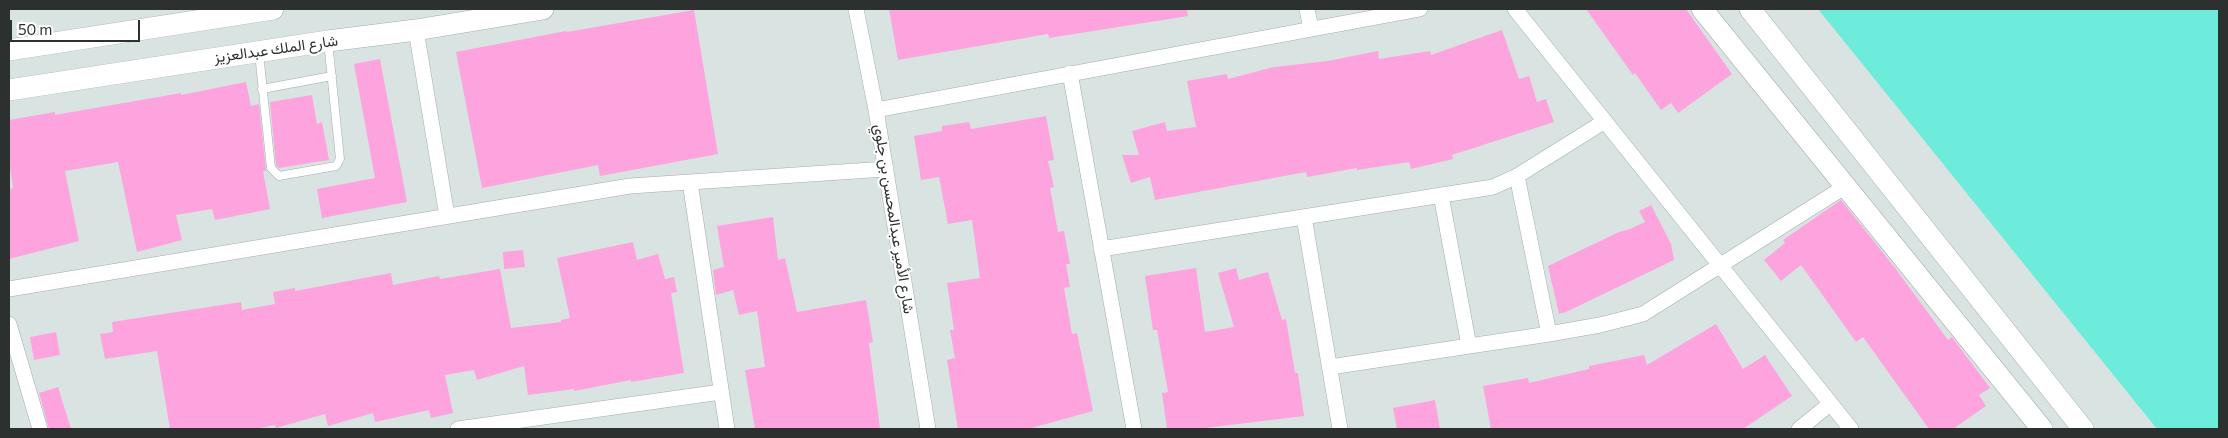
<!DOCTYPE html>
<html>
<head>
<meta charset="utf-8">
<style>
	body { margin:0 }
	#map { position:relative; width:2228px; height:438px; overflow:hidden; background:#d9e3e1; font-family:Commissioner,sans-serif }
	canvas { display:block }
	.frame { position:absolute; inset:0; border:10px solid #2c302f; pointer-events:none }
	.scale { position:absolute; left:10px; top:20px; width:130px; height:22px; box-sizing:border-box; border:2px solid #2c302f; border-top:0; padding-left:6px; font-size:15px; line-height:18px; white-space:nowrap; color:#2c302f; -webkit-text-stroke:4px #fff; paint-order:stroke }
</style>
</head>
<body>
<div id="map">
<canvas width="2228" height="438"></canvas>
<div class="frame"></div>
<div class="scale">50 m</div>
</div>
<script>
const context = document.querySelector('canvas').getContext('2d');
context.lineJoin = 'round';
function paint(path, color) {
  context.fillStyle = color;
  context.fill(path, 'evenodd');
}
function shape(rows) {
  const path = new Path2D();
  for (const r of rows) {
    path.moveTo(r[0], r[1]);
    for (let i = 2; i < r.length; i += 2) path.lineTo(r[i], r[i + 1]);
  }
  return path;
}
function strokePath(path, color, width, dash) {
  context.strokeStyle = color;
  context.lineWidth = width;
  context.lineCap = dash ? 'butt' : 'round';
  context.setLineDash(dash || []);
  context.stroke(path);
}
function drawText(font, color, halo, rows, align = 'center') {
  context.font = font + ' Commissioner,Vazirmatn,sans-serif';
  context.lineWidth = 4;
  context.setLineDash([]);
  context.textBaseline = 'middle';
  context.strokeStyle = halo;
  context.fillStyle = color;
  for (const [text, x, y, turn = 0] of rows) {
    context.save();
    context.translate(x, y);
    context.rotate((+turn || 0) * Math.PI / 180);
    context.textAlign = isNaN(turn) ? turn : align;
    if (halo) context.strokeText(text, 0, 0);
    context.fillText(text, 0, 0);
    context.restore();
  }
}
paint(shape([
	[1818,9,2219,9,2219,429,2157,429]
]), '#6decdb');
paint(shape([
	[889,9,1187,9,1188,16,1049,38,1048,34,898,60],
	[1586,9,1686,9,1732,74,1678,113,1671,103,1661,110,1635,73,1633,75],
	[694,10,718,154,600,176,598,165,482,188,456,52,566,31,567,32],
	[1502,30,1519,79,1529,76,1537,102,1546,99,1554,122,1452,155,1453,159,1411,169,1409,162,1357,170,1357,168,1307,177,1306,172,1155,200,1150,177,1131,183,1122,155,1139,155,1132,131,1165,122,1167,131,1196,127,1187,81,1227,74,1228,79,1274,67,1328,61,1378,51,1379,59,1430,51,1431,55],
	[380,59,407,202,322,218,317,189,375,178,354,64],
	[246,82,251,106,259,104,266,171,263,171,270,209,215,220,212,209,176,215,182,240,137,252,118,162,65,171,79,241,9,259,9,189,13,188,9,161,9,120,55,112,55,115,181,93,181,95],
	[312,95,317,124,322,122,329,160,279,168,276,165,270,102],
	[1046,116,1054,160,1048,161,1054,187,1050,188,1058,232,1064,231,1070,264,1066,264,1070,287,1064,288,1072,334,1077,333,1093,411,1028,429,958,429,947,360,955,358,950,330,954,330,947,283,980,278,972,220,948,224,939,177,921,180,914,136,942,131,942,126,969,122,971,129],
	[1841,200,1895,268,1948,340,1952,337,1990,388,1979,395,1986,406,1953,429,1929,429,1863,337,1856,342,1801,265,1781,281,1764,260,1785,243,1783,240],
	[1651,205,1671,244,1674,260,1566,312,1559,314,1548,266,1619,232,1630,229,1645,222,1639,211],
	[773,217,778,260,785,258,797,312,866,300,873,342,869,343,880,429,755,429,745,370,765,367,757,311,739,315,733,290,716,295,713,270,724,267,717,226],
	[633,242,637,260,658,254,665,279,674,277,677,292,671,293,684,373,631,382,631,380,574,391,574,389,528,395,524,366,477,380,474,370,445,375,453,413,431,418,429,410,375,422,373,413,328,426,325,414,276,428,275,425,254,429,170,429,157,351,105,359,100,334,113,332,112,322,241,302,242,310,275,304,273,292,295,288,295,291,391,273,393,285,439,276,440,279,500,269,511,328,561,322,561,320,570,318,557,258],
	[523,250,525,267,504,269,503,252],
	[1196,268,1205,332,1234,327,1218,273,1236,268,1239,280,1268,272,1282,320,1286,319,1295,373,1298,373,1304,416,1197,429,1167,429,1162,393,1168,392,1157,330,1153,330,1145,276],
	[1716,324,1743,369,1765,355,1792,396,1743,429,1491,429,1483,386,1528,378,1529,383,1589,369,1589,366,1644,355,1647,365],
	[56,332,60,355,34,360,30,337],
	[58,387,71,429,49,429,39,393],
	[1435,400,1440,429,1397,429,1393,408]
]), '#fda4df');
const lane = shape([
	[259,53,271,168,279,176,336,166,340,159,328,41],
	[262,89,332,76]
]);
const street = shape([
	[856,9,876,110,928,429],
	[1307,9,1311,29],
	[1515,9,1851,429],
	[416,30,447,216],
	[1070,73,1134,429],
	[876,110,1420,9],
	[1517,176,1549,334],
	[690,182,727,429],
	[1441,195,1469,346],
	[1304,217,1340,429],
	[1101,249,1493,187,1517,176,1605,121],
	[9,289,630,186,886,169],
	[9,324,40,429],
	[1330,367,1549,334,1600,325,1643,314,1846,186],
	[458,429,721,392],
	[1799,429,1830,404]
]);
const secondary = shape([
	[1702,9,2042,429],
	[1750,9,2083,429],
	[9,50,273,9],
	[9,90,328,41,416,30,543,9]
]);
strokePath(lane, '#a4adab', 9);
strokePath(street, '#a4adab', 16);
strokePath(secondary, '#a4adab', 22);
strokePath(lane, '#fff', 8);
strokePath(street, '#fff', 15);
strokePath(secondary, '#fff', 21);
drawText('15px', '#2c302f', '#fff', [
	["شارع الملك عبدالعزيز",276,49,-8],
	["شارع الأمير عبدالمحسن بن جلوي",894,219,81]
]);
</script>
</body>
</html>
